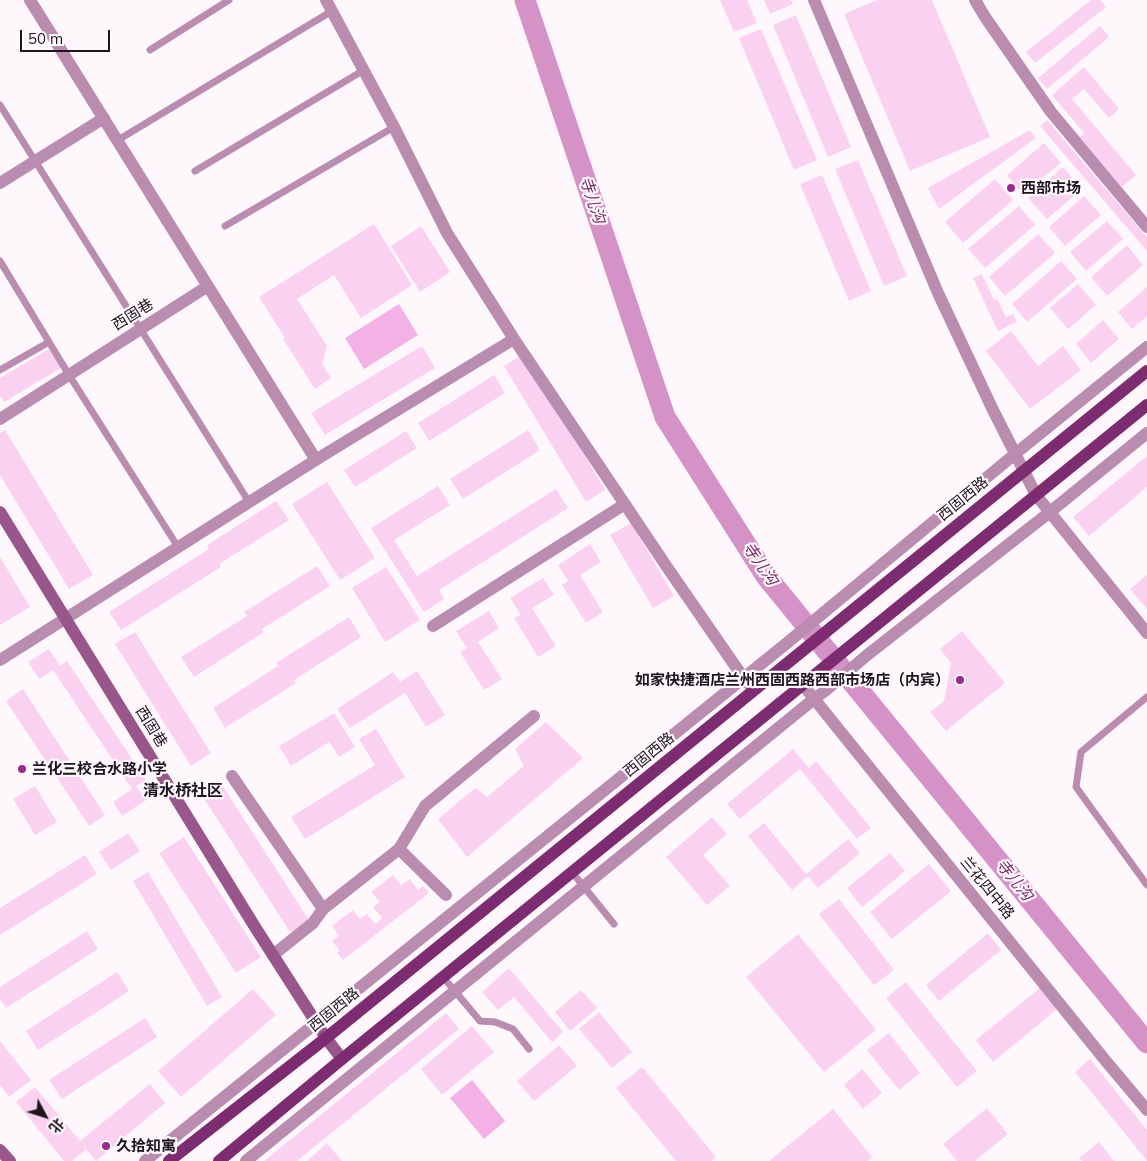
<!DOCTYPE html>
<html>
<head>
<meta charset="utf-8">
<style>
	body { margin:0 }
	#map { position:relative; width:1147px; height:1161px; overflow:hidden; background:#fef8fc; font-family:Mulish,"Noto Sans SC",sans-serif }
	canvas { display:block }
	.north { position:absolute; left:20px; top:1091px; width:50px; height:50px; -webkit-text-stroke:4px #fef8fc; paint-order:stroke; rotate:130deg; font-size:14px; font-weight:700; line-height:20px; text-align:center; color:#1f151d }
	.north::after { content:''; display:block; margin:auto; width:18px; height:22px; background:#1f151d; clip-path:polygon(50% 0,100% 100%,50% 72%,0 100%) }
	.scale { position:absolute; left:20px; top:30px; width:90px; height:22px; box-sizing:border-box; border:2px solid #1f151d; border-top:0; padding-left:6px; font-size:15px; line-height:18px; white-space:nowrap; color:#1f151d; -webkit-text-stroke:4px #fef8fc; paint-order:stroke }
</style>
</head>
<body>
<div id="map">
<canvas width="1147" height="1161"></canvas>
<div class="north">北</div>
<div class="scale">50 m</div>
</div>
<script>
const context = document.querySelector('canvas').getContext('2d');
context.lineJoin = 'round';
function paint(path, color) {
  context.fillStyle = color;
  context.fill(path, 'evenodd');
}
function shape(rows) {
  const path = new Path2D();
  for (const r of rows) {
    path.moveTo(r[0], r[1]);
    for (let i = 2; i < r.length; i += 2) path.lineTo(r[i], r[i + 1]);
  }
  return path;
}
function strokePath(path, color, width, dash) {
  context.strokeStyle = color;
  context.lineWidth = width;
  context.lineCap = dash ? 'butt' : 'round';
  context.setLineDash(dash || []);
  context.stroke(path);
}
function drawText(font, color, halo, rows, align = 'center') {
  context.font = font + ' Mulish,"Noto Sans SC",sans-serif';
  context.lineWidth = 4.5;
  context.setLineDash([]);
  context.textBaseline = 'middle';
  context.strokeStyle = halo;
  context.fillStyle = color;
  for (const [text, x, y, turn = 0] of rows) {
    context.save();
    context.translate(x, y);
    context.rotate((+turn || 0) * Math.PI / 180);
    context.textAlign = isNaN(turn) ? turn : align;
    if (halo) context.strokeText(text, 0, 0);
    context.fillText(text, 0, 0);
    context.restore();
  }
}
paint(shape([
	[399,304,418,335,364,369,345,338],
	[472,1080,505,1121,484,1139,450,1098]
]), '#f3b1e5');
strokePath(shape([
	[525,0,665,417,766,576,862,694,1147,1043]
]), '#d592c7', 21);
paint(shape([
	[720,0,747,0,757,23,734,32],
	[764,0,791,0,793,4,770,14],
	[877,0,932,0,990,137,910,171,844,14],
	[1091,0,1100,0,1106,7,1035,63,1026,52],
	[796,15,851,147,828,157,773,25],
	[1100,26,1109,37,1047,89,1038,78],
	[761,29,817,160,794,170,739,38],
	[1084,67,1119,109,1109,118,1084,89,1072,99,1136,175,1122,187,1080,137,1084,133,1052,95],
	[1047,120,1147,237,1147,251,1040,126],
	[1030,130,1036,138,939,209,928,188],
	[1044,143,1061,163,1023,194,1007,175],
	[858,160,907,276,884,286,835,169],
	[1063,167,1082,189,1047,219,1028,198],
	[822,175,871,291,849,301,800,184],
	[995,179,1013,200,963,243,945,222],
	[1084,196,1101,215,1065,246,1049,227],
	[1019,206,1035,225,985,268,968,249],
	[1107,221,1123,239,1086,271,1070,252],
	[374,224,412,285,361,318,334,275,297,299,327,346,322,364,331,378,315,389,283,339,285,338,259,297],
	[421,226,450,272,420,292,391,246],
	[1038,234,1055,253,1005,296,989,277],
	[1127,245,1143,265,1107,296,1091,277],
	[1061,261,1077,279,1027,322,1012,304],
	[982,274,994,300,997,299,1006,317,1013,314,1017,322,998,331,973,278],
	[1078,284,1096,305,1068,329,1050,308],
	[1147,287,1147,316,1132,329,1118,312],
	[1103,320,1119,339,1091,363,1076,344],
	[1011,331,1038,366,1063,346,1081,370,1030,409,986,351],
	[422,346,435,368,325,435,311,413],
	[49,349,61,368,4,402,0,396,0,378],
	[524,354,605,490,586,502,504,366],
	[494,375,505,393,429,441,418,423],
	[5,430,93,575,69,589,0,475,0,433],
	[528,430,540,450,463,499,450,479],
	[406,431,417,448,355,487,344,470],
	[1147,456,1147,487,1089,536,1073,517],
	[327,482,375,558,340,580,292,504],
	[438,486,450,505,394,540,417,576,556,489,568,508,439,590,444,599,424,612,371,528],
	[276,501,289,520,219,564,221,567,121,630,109,612,209,549,207,545],
	[631,523,674,596,653,608,610,535],
	[590,544,601,562,580,575,603,612,586,623,562,585,568,581,558,565],
	[0,557,30,607,0,625],
	[317,566,330,586,262,629,264,632,194,677,181,657,247,616,244,612],
	[386,567,420,620,385,642,352,588],
	[1147,575,1147,609,1130,589],
	[543,578,554,595,532,608,556,646,538,657,514,618,521,615,510,598],
	[489,611,499,628,478,642,502,679,484,690,460,652,467,648,456,631],
	[349,617,361,637,294,680,296,683,225,728,213,708,278,666,276,663],
	[962,631,1005,683,946,731,930,712,944,701,951,663,940,649],
	[135,632,211,753,191,766,115,644],
	[49,649,60,666,67,661,146,780,136,786,146,800,122,816,113,802,132,789,53,670,39,679,28,662],
	[417,671,445,715,426,727,405,693,350,728,337,709,393,672,400,682],
	[23,689,105,815,89,826,6,701],
	[334,713,355,747,339,757,329,742,291,766,279,746],
	[546,722,583,758,467,857,438,819,475,788,487,797,524,766,515,749],
	[376,729,405,777,305,839,291,817,375,765,359,739],
	[793,749,809,768,816,761,871,828,857,839,800,769,740,819,727,804],
	[220,782,309,920,290,932,201,794],
	[35,786,57,822,35,835,13,799],
	[712,817,727,834,703,855,730,886,707,905,666,857],
	[764,823,806,874,848,839,860,853,818,888,808,876,792,890,748,836],
	[128,833,140,851,111,870,99,852],
	[184,837,261,957,236,973,159,853],
	[890,853,905,871,862,907,847,888],
	[85,855,97,874,0,935,0,908],
	[929,864,951,891,892,939,870,912],
	[148,872,222,997,207,1006,133,881],
	[393,875,401,885,410,879,418,890,423,886,429,893,343,960,337,953,340,951,332,941,339,936,332,926,353,910,360,919,367,914,375,924,382,918,373,907,380,902,371,892],
	[839,899,894,970,874,985,819,914],
	[87,931,98,949,6,1008,0,999,0,987],
	[988,933,1001,950,939,1001,926,985],
	[798,934,876,1030,824,1072,746,977],
	[509,968,563,1032,552,1042,514,997,498,1010,482,992],
	[117,972,129,991,38,1050,26,1031],
	[906,982,977,1071,957,1087,886,998],
	[1040,988,1057,1009,993,1062,976,1040],
	[253,989,276,1015,181,1097,158,1071],
	[581,990,597,1008,570,1031,555,1012],
	[599,1012,632,1052,612,1068,579,1029],
	[446,1013,459,1029,297,1161,264,1161],
	[145,1018,157,1037,62,1099,49,1080],
	[472,1026,494,1052,442,1095,421,1069],
	[889,1033,920,1073,899,1090,867,1050],
	[0,1041,31,1080,9,1097,0,1085],
	[559,1045,577,1066,534,1101,517,1081],
	[1090,1059,1147,1130,1147,1161,1075,1072],
	[642,1067,716,1157,711,1161,676,1161,616,1088],
	[862,1069,882,1093,863,1109,844,1085],
	[150,1084,165,1103,96,1161,86,1149,72,1161,64,1161,16,1102,35,1087,80,1141],
	[987,1108,1008,1134,975,1161,957,1161,943,1144],
	[833,1109,872,1157,868,1161,769,1161],
	[1099,1142,1114,1161,1082,1161,1079,1158],
	[327,1143,342,1161,307,1161]
]), '#fbd1f1');
strokePath(shape([
	[150,50,229,0],
	[0,105,249,502],
	[118,140,332,11],
	[195,171,364,70],
	[225,226,394,127],
	[0,261,69,375,178,547],
	[0,370,49,342],
	[1147,697,1081,752,1076,787,1147,885],
	[572,872,614,924],
	[443,977,480,1021,495,1022,513,1029,529,1049]
]), '#ba8cb0', 7);
strokePath(shape([
	[30,0,316,460],
	[326,0,394,127,447,233,514,339,669,570,747,683],
	[814,0,938,293,992,408,1036,495,1147,633],
	[975,0,985,17,1051,112,1147,227],
	[0,183,104,118],
	[0,419,208,286],
	[433,626,625,504],
	[0,660,322,456,514,339],
	[803,685,1105,1060,1147,1110],
	[232,776,323,909,399,849],
	[446,895,399,849,425,806,534,716],
	[273,955,313,923,323,909],
	[145,1161,787,643,1015,454,1147,347],
	[246,1161,814,699,825,691,866,656,1050,512,1147,433]
]), '#ba8cb0', 12);
strokePath(shape([
	[0,512,255,927,326,1038,342,1059],
	[0,1150,10,1161]
]), '#98568b', 12);
strokePath(shape([
	[169,1161,326,1038,1147,371],
	[219,1161,342,1059,1147,405]
]), '#7e2c71', 12);
for (const [x, y, r, color] of [
	[1011,188,5,"#9a2b8a"],
	[960,680,5,"#9a2b8a"],
	[22,769,5,"#9a2b8a"],
	[106,1146,5,"#9a2b8a"]
]) {
  const dot = new Path2D();
  dot.arc(x, y, r, 0, 2 * Math.PI);
  context.fillStyle = color;
  context.fill(dot);
  strokePath(dot, '#fef8fc', 2);
}
drawText('bold 15px', '#1f151d', '#fef8fc', [
	["西部市场",1021,188],
	["如家快捷酒店兰州西固西路西部市场店（内宾）",950,680,"right"],
	["兰化三校合水路小学",32,769],
	["久拾知寓",116,1146]
], 'left');
drawText('15px', '#1f151d', '#fef8fc', [
	["西固巷",133,315,-32],
	["西固西路",963,499,-39],
	["西固巷",151,727,58],
	["西固西路",649,755,-39],
	["兰花四中路",987,888,51],
	["西固西路",334,1010,-39]
]);
drawText('italic 16px', '#77296b', '#fef8fc', [
	["寺儿沟",592,200,71],
	["寺儿沟",760,564,55],
	["寺儿沟",1014,880,51]
]);
drawText('bold 16px', '#1f151d', '#fef8fc', [
	["清水桥社区",183,791]
]);
</script>
</body>
</html>
